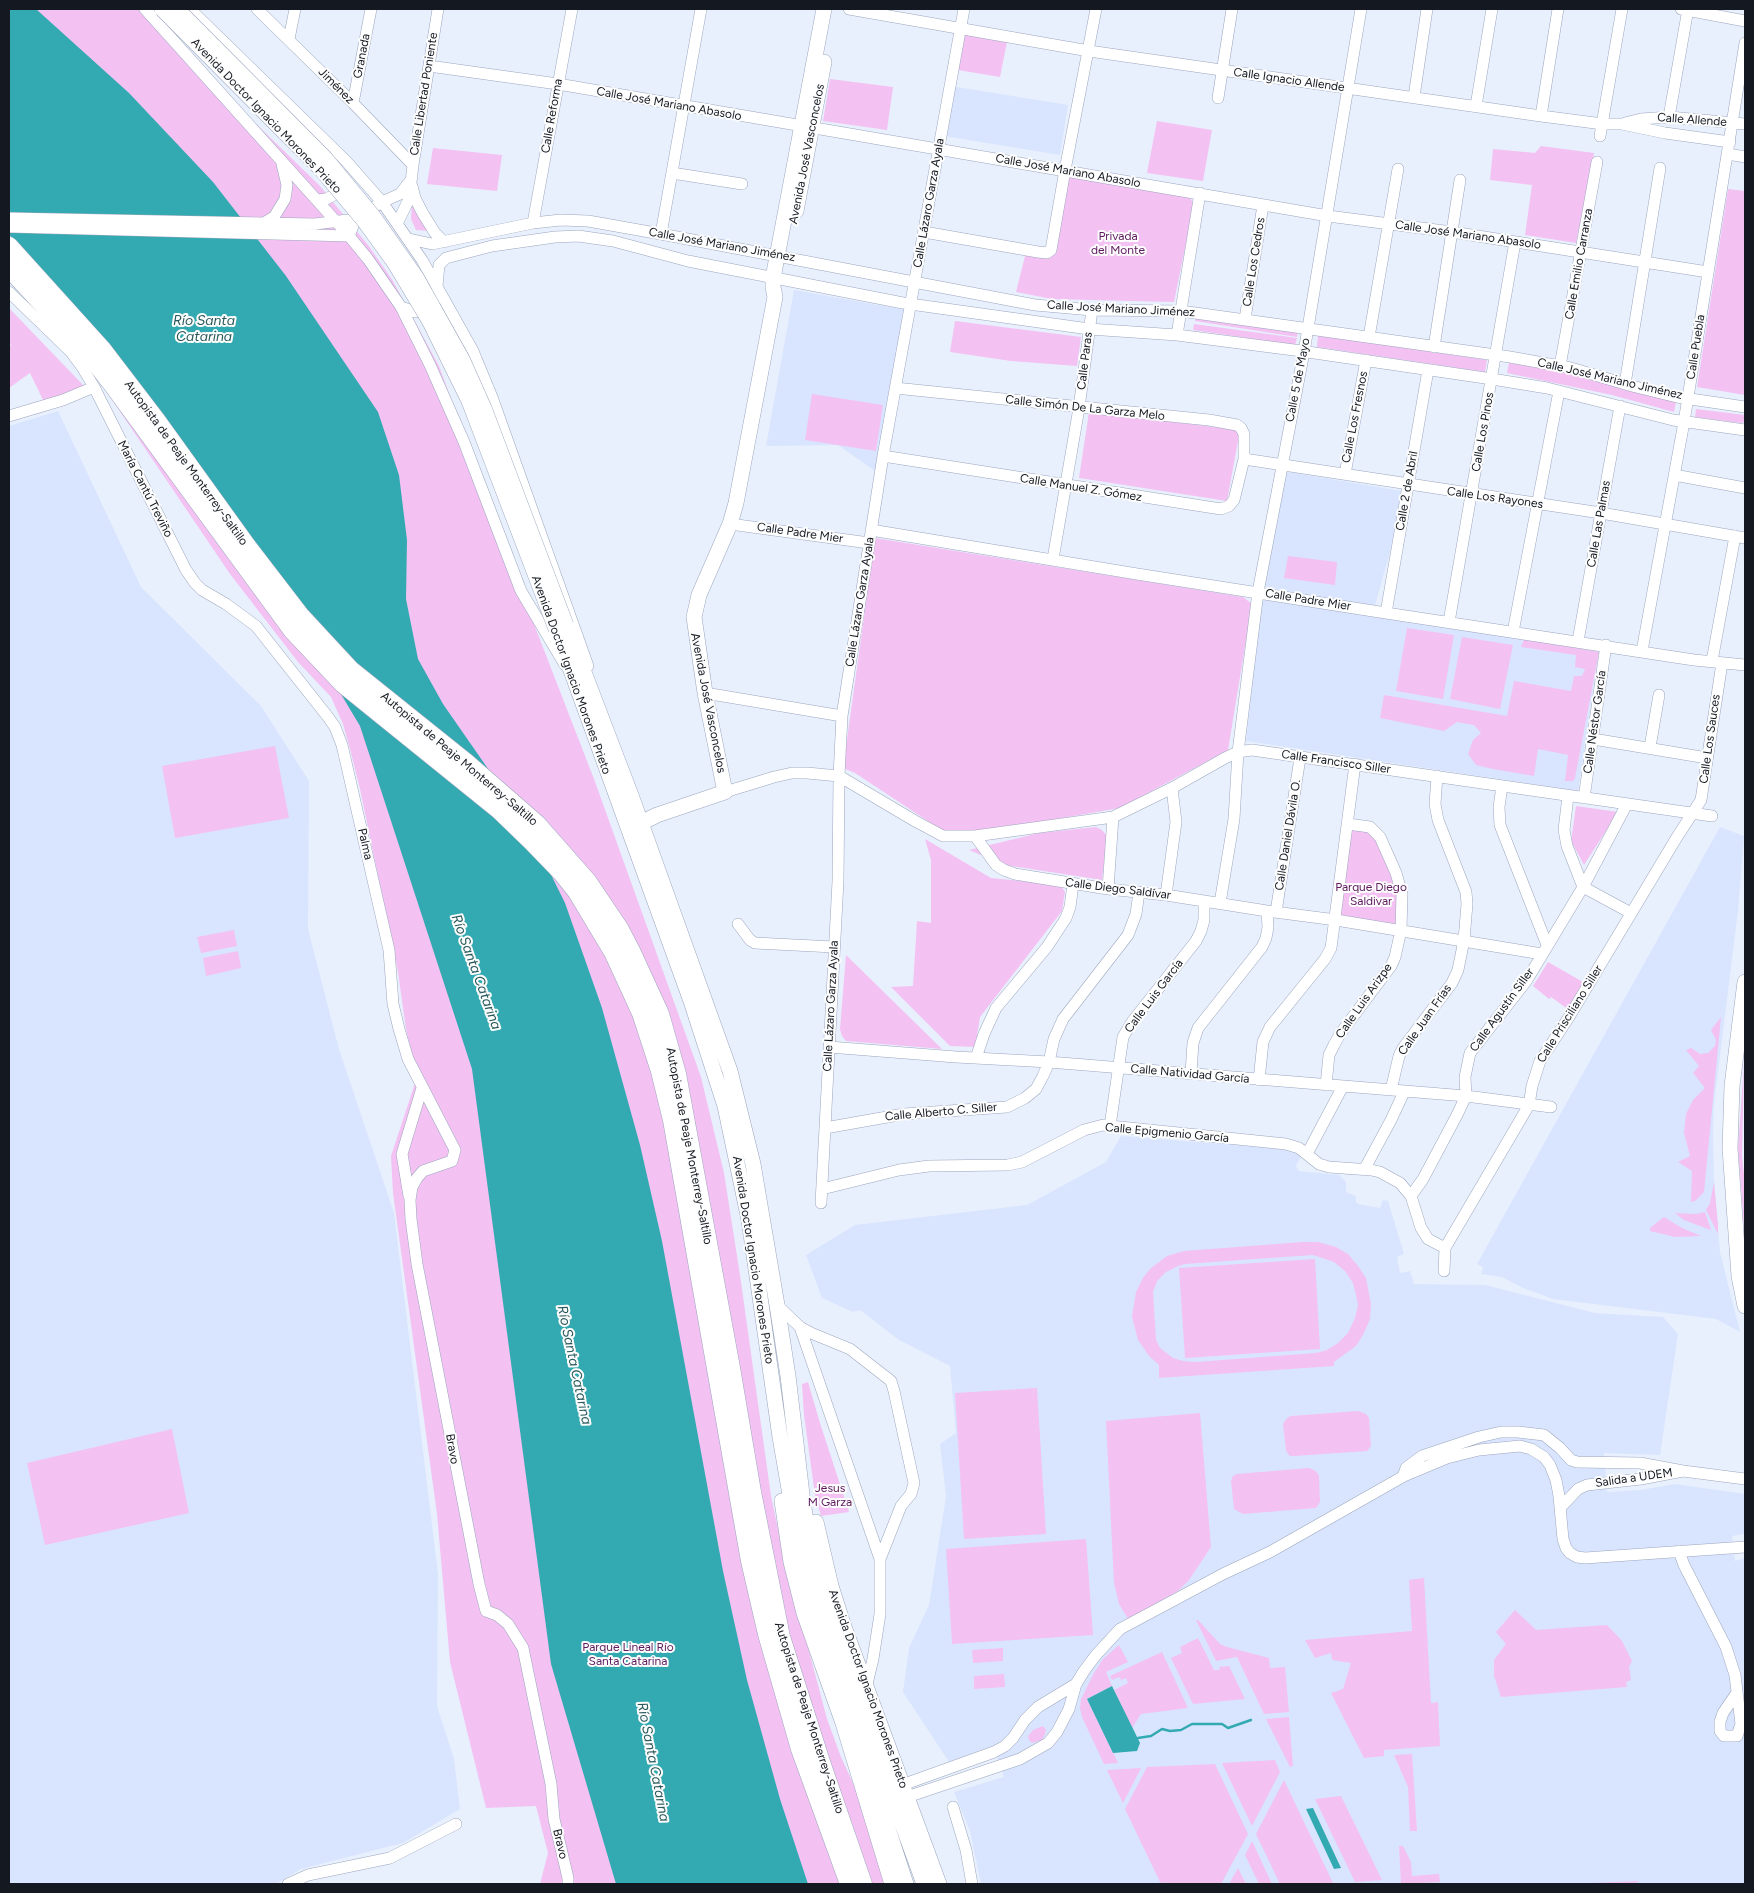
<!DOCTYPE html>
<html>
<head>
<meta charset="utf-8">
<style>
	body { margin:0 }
	#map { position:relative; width:1754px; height:1893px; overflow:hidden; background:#e8f0fe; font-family:Figtree,sans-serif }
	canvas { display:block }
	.frame { position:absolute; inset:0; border:10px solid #141820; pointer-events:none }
</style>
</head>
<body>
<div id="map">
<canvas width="1754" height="1893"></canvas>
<div class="frame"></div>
</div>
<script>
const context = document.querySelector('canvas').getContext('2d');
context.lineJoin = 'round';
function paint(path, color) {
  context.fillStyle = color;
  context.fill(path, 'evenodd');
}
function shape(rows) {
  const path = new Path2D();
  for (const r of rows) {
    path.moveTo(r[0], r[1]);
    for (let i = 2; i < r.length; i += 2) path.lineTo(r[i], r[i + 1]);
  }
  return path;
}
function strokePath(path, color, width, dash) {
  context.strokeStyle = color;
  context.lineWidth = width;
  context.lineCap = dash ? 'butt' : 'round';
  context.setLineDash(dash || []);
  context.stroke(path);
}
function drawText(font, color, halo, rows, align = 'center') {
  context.font = font + ' Figtree,sans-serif';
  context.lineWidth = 4;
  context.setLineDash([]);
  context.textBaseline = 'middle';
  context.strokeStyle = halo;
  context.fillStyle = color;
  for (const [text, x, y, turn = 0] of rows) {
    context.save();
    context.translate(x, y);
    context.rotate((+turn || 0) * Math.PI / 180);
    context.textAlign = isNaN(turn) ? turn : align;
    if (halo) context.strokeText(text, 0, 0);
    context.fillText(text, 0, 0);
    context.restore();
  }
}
paint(shape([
	[951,86,1068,105,1060,155,944,136],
	[794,290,906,310,875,471,838,445,766,446],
	[58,411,141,587,261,706,309,781,308,929,339,1049,394,1213,438,1574,437,1706,454,1759,460,1809,403,1843,301,1869,276,1884,9,1884,9,426],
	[1283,471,1402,491,1391,548,1374,609,1263,586],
	[1261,599,1599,650,1578,791,1246,741],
	[1720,827,1744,836,1738,911,1714,1104,1713,1133,1714,1182,1720,1252,1740,1332,1716,1319,1553,1299,1523,1288,1502,1277,1481,1274,1483,1267,1477,1264],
	[1121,1136,1289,1149,1302,1154,1296,1166,1299,1171,1339,1175,1346,1182,1346,1192,1356,1196,1356,1202,1359,1204,1380,1208,1383,1200,1388,1201,1404,1254,1397,1257,1400,1273,1410,1271,1414,1284,1485,1285,1595,1313,1663,1317,1678,1334,1660,1455,1604,1453,1607,1492,1640,1490,1675,1484,1745,1494,1745,1534,1732,1536,1735,1561,1745,1558,1745,1884,981,1884,970,1831,954,1792,1004,1777,993,1746,949,1762,903,1692,909,1648,929,1605,946,1496,940,1444,956,1433,950,1366,899,1340,860,1310,853,1312,822,1298,806,1255,855,1225,1027,1205,1106,1162]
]), '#d9e5fe');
paint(shape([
	[9,9,138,9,320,186,368,245,393,281,439,366,525,601,594,779,701,1077,724,1173,740,1275,771,1496,784,1557,827,1719,841,1757,871,1822,901,1884,540,1884,548,1853,536,1806,486,1808,450,1662,437,1514,393,1193,391,1156,417,1077,406,1029,398,972,360,789,350,749,343,724,331,697,298,662,230,574,98,379,9,278],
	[964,34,1007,42,1000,77,958,70],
	[830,79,893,87,887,130,823,121],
	[1157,121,1212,130,1203,181,1147,173],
	[1541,146,1594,153,1576,243,1525,235,1532,185,1490,180,1493,149,1535,153],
	[433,148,502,155,497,191,427,184],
	[1069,175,1190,198,1194,204,1174,302,1052,299,1016,292,1026,252,1054,255,1056,253],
	[1728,189,1745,191,1745,395,1697,387],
	[412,200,431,231,416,230,411,219],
	[9,308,84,386,44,402,30,373,9,388,9,347,11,345,9,342],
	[1196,315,1298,329,1297,337,1195,321],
	[955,321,1081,337,1077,366,1011,361,950,352],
	[1194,324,1297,338,1295,345,1193,330],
	[1318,335,1487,360,1485,372,1317,347],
	[1509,363,1570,373,1676,402,1674,412,1612,395,1507,373],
	[812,394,883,405,876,451,805,440],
	[1696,409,1745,415,1745,422,1741,423,1695,417],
	[1089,412,1240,430,1227,501,1079,478],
	[875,538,1243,597,1252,604,1228,750,1120,808,952,837,855,773,843,768],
	[1288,556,1337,562,1335,585,1284,578],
	[1407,628,1454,635,1443,699,1396,691],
	[1462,637,1513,645,1500,709,1450,699],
	[1524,639,1599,652,1575,778,1573,781,1565,781,1568,755,1538,749,1534,776,1493,769,1476,765,1468,754,1473,740,1481,733,1474,725,1457,722,1444,731,1380,718,1384,695,1507,716,1514,681,1571,691,1574,676,1582,676,1585,669,1575,667,1576,655,1521,647],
	[275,746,289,818,175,838,162,766],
	[1576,806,1618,812,1584,865,1571,841],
	[1096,827,1102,830,1107,836,1102,880,1005,865,969,850,1039,833],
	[1351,827,1373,832,1398,887,1396,927,1340,916],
	[925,839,991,878,1061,885,1065,892,1062,911,980,1017,975,1047,950,1046,891,987,913,986,917,921,931,923,931,860],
	[234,930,237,946,201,953,197,937],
	[238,951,241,968,206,976,203,958],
	[846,955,942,1049,846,1041,842,1036,840,1029],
	[1548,962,1583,982,1569,1010,1551,997,1549,999,1533,986],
	[1721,1017,1704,1192,1695,1201,1691,1202,1692,1171,1678,1162,1690,1156,1684,1133,1686,1114,1693,1100,1705,1088,1693,1073,1699,1066,1686,1050,1691,1048,1700,1054,1708,1053,1715,1046,1716,1040,1711,1030],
	[1744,1065,1742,1156,1745,1184,1745,1240,1738,1148],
	[1714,1182,1718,1224,1718,1234,1706,1210,1710,1203],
	[1705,1212,1711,1230,1684,1220,1675,1213,1696,1214],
	[1664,1217,1682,1228,1701,1236,1675,1237,1650,1231,1650,1228],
	[1303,1242,1318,1242,1336,1247,1348,1254,1358,1266,1366,1278,1371,1304,1370,1319,1364,1333,1356,1346,1334,1362,1334,1366,1159,1378,1159,1365,1149,1356,1138,1340,1132,1317,1136,1292,1143,1278,1150,1269,1167,1256,1184,1251],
	[1313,1255,1334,1262,1345,1271,1353,1283,1356,1295,1358,1305,1355,1318,1348,1333,1338,1343,1327,1350,1316,1353,1196,1362,1183,1361,1173,1358,1160,1348,1156,1340,1153,1292,1157,1281,1166,1272,1178,1266,1185,1264],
	[1315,1259,1320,1349,1185,1358,1179,1268],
	[808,1382,820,1423,849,1512,821,1516,815,1495,804,1415,802,1384],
	[1037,1388,1046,1534,964,1539,955,1393],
	[1358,1411,1366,1414,1369,1418,1371,1446,1367,1451,1294,1456,1290,1456,1286,1451,1283,1424,1287,1418,1291,1416],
	[1200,1413,1211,1547,1189,1580,1178,1591,1128,1619,1119,1604,1114,1583,1106,1421],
	[172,1429,189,1513,45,1545,27,1463],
	[1309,1468,1316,1471,1319,1476,1320,1502,1316,1508,1243,1514,1234,1509,1231,1481,1233,1476,1237,1474],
	[1086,1539,1093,1635,952,1644,946,1549],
	[1424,1578,1431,1703,1438,1702,1440,1746,1384,1750,1384,1756,1364,1758,1331,1693,1343,1689,1351,1663,1332,1660,1331,1653,1315,1658,1305,1640,1412,1631,1409,1580],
	[1515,1610,1536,1630,1607,1625,1622,1641,1632,1661,1629,1667,1631,1680,1626,1682,1627,1687,1501,1697,1494,1676,1494,1660,1506,1644,1496,1632],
	[1196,1620,1198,1620,1220,1644,1227,1647,1269,1658,1270,1668,1285,1667,1289,1712,1264,1714,1237,1657,1216,1661],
	[1198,1638,1214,1670,1220,1670,1219,1667,1229,1666,1245,1699,1193,1704,1171,1658,1182,1653,1180,1647],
	[1119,1645,1128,1662,1106,1672,1112,1686,1087,1699,1118,1763,1104,1764,1082,1717,1080,1708,1081,1699,1094,1673,1103,1659],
	[1003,1648,1003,1661,973,1663,972,1650],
	[1162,1652,1188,1708,1141,1714,1132,1728,1114,1690,1128,1683,1126,1678,1121,1680,1119,1677,1112,1680,1110,1676],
	[1004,1674,1005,1687,974,1689,974,1676],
	[1289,1717,1293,1766,1290,1767,1266,1719],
	[1043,1726,1046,1730,1045,1734,1042,1740,1032,1743,1029,1740,1028,1736,1033,1730],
	[1412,1754,1417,1831,1410,1831,1408,1787,1394,1755],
	[1275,1760,1280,1772,1252,1826,1222,1763],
	[1215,1764,1248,1834,1221,1884,1166,1884,1165,1882,1161,1884,1125,1809,1147,1767],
	[1141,1768,1123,1803,1107,1770],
	[1284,1780,1333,1883,1280,1884,1256,1834],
	[1341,1796,1382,1880,1355,1882,1315,1799],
	[1252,1841,1272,1884,1259,1884,1245,1855],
	[1399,1846,1403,1846,1411,1862,1412,1876,1439,1874,1440,1882,1401,1884],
	[1238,1868,1246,1884,1229,1884],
	[1640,1881,1632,1884,1567,1884]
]), '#f4c1f3');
paint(shape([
	[9,9,36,9,129,93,213,182,286,276,378,412,399,475,407,540,406,599,418,659,443,704,525,822,565,903,602,1008,640,1145,662,1241,723,1571,747,1680,780,1799,808,1884,616,1884,551,1664,472,1069,360,726,261,560,9,234],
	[1112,1686,1140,1743,1137,1751,1113,1753,1087,1699],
	[1313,1808,1341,1868,1334,1869,1306,1809]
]), '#33aab2');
strokePath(shape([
	[1138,1738,1151,1736,1162,1729,1170,1731,1181,1730,1192,1724,1222,1724,1228,1728,1251,1720]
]), '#33aab2', 2.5);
const minor = shape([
	[145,9,349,236,368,259,401,307,430,365,464,442,521,591,565,665],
	[190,9,346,161,382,202,422,260,473,351,492,397,588,666],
	[257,9,353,103,413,165],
	[849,9,1089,51,1541,116,1603,124,1622,124,1665,133,1730,142],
	[1681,9,1745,21],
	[289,39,295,9],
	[429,66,558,84,1328,216,1452,232,1708,272],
	[1414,97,1427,9],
	[1218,98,1232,9],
	[353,103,371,9],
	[1476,106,1492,9],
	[1541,116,1558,9],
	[1669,117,1688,9],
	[1625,123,1641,119,1669,117,1745,124],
	[1600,136,1622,9],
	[1728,154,1745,157],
	[672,173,742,184],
	[412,186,415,198,422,212,435,233,444,242],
	[317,200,326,199,334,195,342,186],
	[9,218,315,224,356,219,382,202,400,194,411,180],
	[533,223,572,9],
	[262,224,274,217,285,199,287,185,282,164],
	[397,224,409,199,413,165,438,9],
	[9,227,349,236,356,219],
	[924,232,1038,252,1047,253,1051,250,1065,170,1096,9],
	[661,234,701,9],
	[409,239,432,244,533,223,561,220,588,221,661,234,1035,305,1092,310,1181,311,1510,357,1571,368,1632,386,1677,397,1745,407],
	[9,292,71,352,82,367,94,387,186,570,195,583,202,590,226,604,256,626,328,717,335,727,342,745,389,950,393,1004,399,1029,408,1059,455,1150,452,1161,423,1171,417,1178,412,1187,410,1200,411,1219,417,1264,479,1584,486,1611,497,1615,508,1624,523,1648,551,1784,554,1819,568,1878,568,1884],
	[401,307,415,312,428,310,432,307,436,297,439,265,446,258,492,246,555,237,578,236,613,241,688,261,903,303,1089,329,1177,335,1294,350,1492,379,1547,388,1673,420,1745,430],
	[1245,319,1263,205],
	[1177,335,1200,193],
	[1369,337,1398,169],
	[1434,347,1460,180],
	[1560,366,1597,162],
	[1625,384,1660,168],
	[9,416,63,400,94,387],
	[883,456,1221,509,1229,506,1234,500,1244,459,1244,434,1241,428,1237,425,1209,420,895,388],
	[1244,459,1601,513,1745,538],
	[1345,474,1366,360],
	[1674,475,1745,488],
	[730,524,869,543],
	[871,530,1137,574,1386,613,1694,660,1745,665],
	[1053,559,1079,408,1092,310],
	[1386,613,1428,370],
	[1449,622,1515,242],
	[1513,632,1559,391],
	[1578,641,1620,406],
	[1642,651,1684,422,1745,43],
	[1712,661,1735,536],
	[705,693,842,716],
	[1593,739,1707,758],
	[1650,747,1659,695],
	[1502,786,1499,807,1500,825,1547,945],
	[725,792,774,777,792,773,807,773,839,776,915,821,943,836,975,836,1113,817,1172,788,1225,758,1238,752,1252,750,1712,816],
	[1568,796,1564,830,1567,846,1583,887,1631,913],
	[1584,798,1606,645],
	[975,836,996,865,1004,870,1015,874,1108,889,1166,895,1267,911,1336,920,1542,954],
	[1108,889,1113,817],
	[1166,895,1176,822,1172,788],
	[1220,903,1234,819,1238,752,1258,592,1304,352,1361,9],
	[1276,912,1300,758],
	[738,924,750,940,755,943,834,947],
	[829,1047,956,1057,1049,1062,1466,1096,1551,1107],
	[976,1058,984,1034,996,1008,1047,947,1066,918,1070,907,1073,884],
	[1191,1073,1193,1043,1198,1028,1262,947,1266,938,1268,927,1267,911],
	[1259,1080,1263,1042,1270,1027,1325,959,1331,948,1355,764],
	[1326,1085,1329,1055,1334,1045,1340,1034,1391,966,1395,957,1401,930,1402,894,1396,873,1380,837,1370,827,1348,824],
	[1391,1090,1399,1056,1403,1048,1452,983,1458,970,1464,940,1467,904,1466,892,1438,820,1435,804,1437,776],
	[1110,1126,1123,1037,1132,1022,1196,941,1201,931,1204,920,1204,901],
	[825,1128,904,1114,1007,1107,1025,1098,1036,1089,1043,1076,1049,1062,1054,1039,1063,1019,1128,935,1136,914,1139,892],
	[1307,1154,1343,1086],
	[1364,1170,1391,1120,1404,1092],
	[822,1189,899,1170,929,1166,1008,1165,1022,1162,1084,1130,1103,1125,1110,1126,1286,1144,1299,1148,1319,1164,1329,1167,1371,1170,1380,1172,1400,1183,1411,1196,1421,1228,1428,1239,1445,1248],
	[409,1196,402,1154,422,1088],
	[1411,1196,1423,1179,1457,1115,1466,1096,1465,1077,1470,1053,1527,980,1583,887,1627,804],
	[821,1203,838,881,839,776,842,716,883,456,964,9],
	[1444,1271,1445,1248,1529,1105,1532,1086,1540,1061,1569,1017,1677,837,1701,800,1722,663],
	[777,1305,800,1327,811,1333,850,1349,891,1381,894,1391,914,1483,911,1494,901,1506,880,1559,880,1614,873,1659,866,1688],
	[800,1327,880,1559],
	[1404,1474,1406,1468,1422,1456,1479,1437,1501,1432,1518,1432,1544,1435,1560,1448,1571,1460,1577,1462,1640,1463,1683,1471],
	[1561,1507,1578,1489,1587,1485,1641,1479,1683,1471,1745,1479],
	[1679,1551,1684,1565,1726,1647,1735,1675,1741,1724,1737,1736,1724,1736,1720,1731,1720,1722,1723,1713,1736,1694],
	[902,1785,994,1752,1005,1746,1013,1738,1025,1720,1038,1707,1076,1684],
	[907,1797,1020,1759,1048,1743,1057,1732,1069,1709,1076,1684,1084,1671,1096,1655,1120,1629,1223,1574,1270,1552,1404,1476,1447,1458,1479,1450,1520,1446,1531,1449,1544,1457,1550,1465,1556,1480,1559,1496,1563,1539,1566,1548,1570,1553,1577,1557,1585,1558,1745,1547],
	[953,1807,966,1850,972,1884],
	[288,1884,308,1875,390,1858,456,1824]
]);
const major = shape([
	[796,211,824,62],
	[566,625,632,798,730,1071,753,1164,777,1305,788,1376,803,1503,812,1554,830,1625,924,1884],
	[556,629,691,1001,725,1106,749,1220,780,1437,801,1558,815,1611,852,1718,906,1884],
	[641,823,657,815,725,792,705,693,694,617,699,595,730,524,736,503,775,297,773,287,773,278,824,9],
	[1745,982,1732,1086,1730,1148,1739,1276,1745,1306],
	[782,1501,791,1562,804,1613,843,1723,892,1884],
	[816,1522,831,1586,843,1624,939,1884]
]);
const highway = shape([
	[9,246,102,349,157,421,247,546,300,615,351,670,467,763,537,824,588,882,619,928,632,953,660,1014,677,1074,731,1368,752,1492,781,1637,821,1762,863,1884],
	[9,268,90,356,112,384,292,630,343,684,499,810,531,841,561,872,577,892,613,952,641,1013,660,1071,672,1120,750,1561,767,1634,800,1749,849,1884]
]);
strokePath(minor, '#9ba6bd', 12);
strokePath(major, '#9ba6bd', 16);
strokePath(highway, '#9ba6bd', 19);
strokePath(minor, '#fff', 11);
strokePath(major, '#fff', 15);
strokePath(highway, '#fff', 18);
const majorBridge = shape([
	[162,9,320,168,365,222,394,262,430,322,469,401,556,629],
	[177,9,326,159,373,216,416,277,463,361,484,408,566,625]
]);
strokePath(majorBridge, '#9ba6bd', 16, []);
strokePath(majorBridge, '#fff', 15);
drawText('12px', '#141820', '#fcfdfc', [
	["Granada",362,56,-79],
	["Calle Ignacio Allende",1289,80,8],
	["Jiménez",336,86,45],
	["Calle Libertad Poniente",424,94,-81],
	["Calle José Mariano Abasolo",669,104,10],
	["Avenida Doctor Ignacio Morones Prieto",266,116,46],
	["Calle Reforma",552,116,-80],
	["Calle Allende",1692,120,4],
	["Avenida José Vasconcelos",807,154,-79],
	["Calle José Mariano Abasolo",1068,171,10],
	["Calle Lázaro Garza Ayala",929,203,-80],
	["Calle José Mariano Abasolo",1468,235,8],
	["Calle José Mariano Jiménez",722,245,10],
	["Calle Los Cedros",1254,262,-81],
	["Calle Emilio Carranza",1579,264,-80],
	["Calle José Mariano Jiménez",1121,309,3],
	["Calle Puebla",1696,347,-81],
	["Calle Paras",1085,361,-83],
	["Calle José Mariano Jiménez",1610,379,13],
	["Calle 5 de Mayo",1298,380,-79],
	["Calle Simón De La Garza Melo",1085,408,6],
	["Calle Los Fresnos",1355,417,-79],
	["Calle Los Pinos",1483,432,-80],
	["Autopista de Peaje Monterrey-Saltillo",186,463,54],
	["Calle Manuel Z. Gómez",1081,488,9],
	["María Cantú Treviño",145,489,63],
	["Calle 2 de Abril",1407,491,-80],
	["Calle Los Rayones",1495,498,8],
	["Calle Las Palmas",1599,524,-80],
	["Calle Padre Mier",800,533,8],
	["Calle Padre Mier",1308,600,9],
	["Calle Lázaro Garza Ayala",860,602,-81],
	["Avenida Doctor Ignacio Morones Prieto",571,675,70],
	["Avenida José Vasconcelos",708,703,79],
	["Calle Néstor García",1595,722,-82],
	["Calle Los Sauces",1710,739,-82],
	["Autopista de Peaje Monterrey-Saltillo",459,759,40],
	["Calle Francisco Siller",1336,762,8],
	["Calle Daniel Dávila O.",1288,835,-81],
	["Palma",365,844,77],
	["Calle Diego Saldívar",1118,889,7],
	["Calle Luis García",1154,996,-53],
	["Calle Luis Arizpe",1364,1001,-55],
	["Calle Lázaro Garza Ayala",831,1006,-87],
	["Calle Agustín Siller",1502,1010,-54],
	["Calle Prisciliano Siller",1570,1014,-58],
	["Calle Juan Frías",1425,1020,-55],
	["Calle Natividad García",1190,1074,5],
	["Calle Alberto C. Siller",941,1112,-5],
	["Calle Epigmenio García",1167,1133,5],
	["Autopista de Peaje Monterrey-Saltillo",689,1146,79],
	["Avenida Doctor Ignacio Morones Prieto",753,1260,81],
	["Bravo",452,1449,80],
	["Salida a UDEM",1634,1478,-8],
	["Avenida Doctor Ignacio Morones Prieto",868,1689,70],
	["Autopista de Peaje Monterrey-Saltillo",809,1718,72],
	["Bravo",560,1844,76]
]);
drawText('12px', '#5d185e', '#fcfdfc', [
	["Privada",1118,236],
	["del Monte",1118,250],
	["Parque Diego",1371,887],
	["Saldivar",1371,901],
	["Jesus",830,1488],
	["M Garza",830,1502],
	["Parque Lineal Río",628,1647],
	["Santa Catarina",628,1661]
]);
drawText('italic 14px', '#28595d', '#fcfdfc', [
	["Río Santa",204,321],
	["Catarina",204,337],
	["Río Santa Catarina",476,972,70],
	["Río Santa Catarina",574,1365,78],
	["Río Santa Catarina",653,1762,79]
]);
</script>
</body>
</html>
